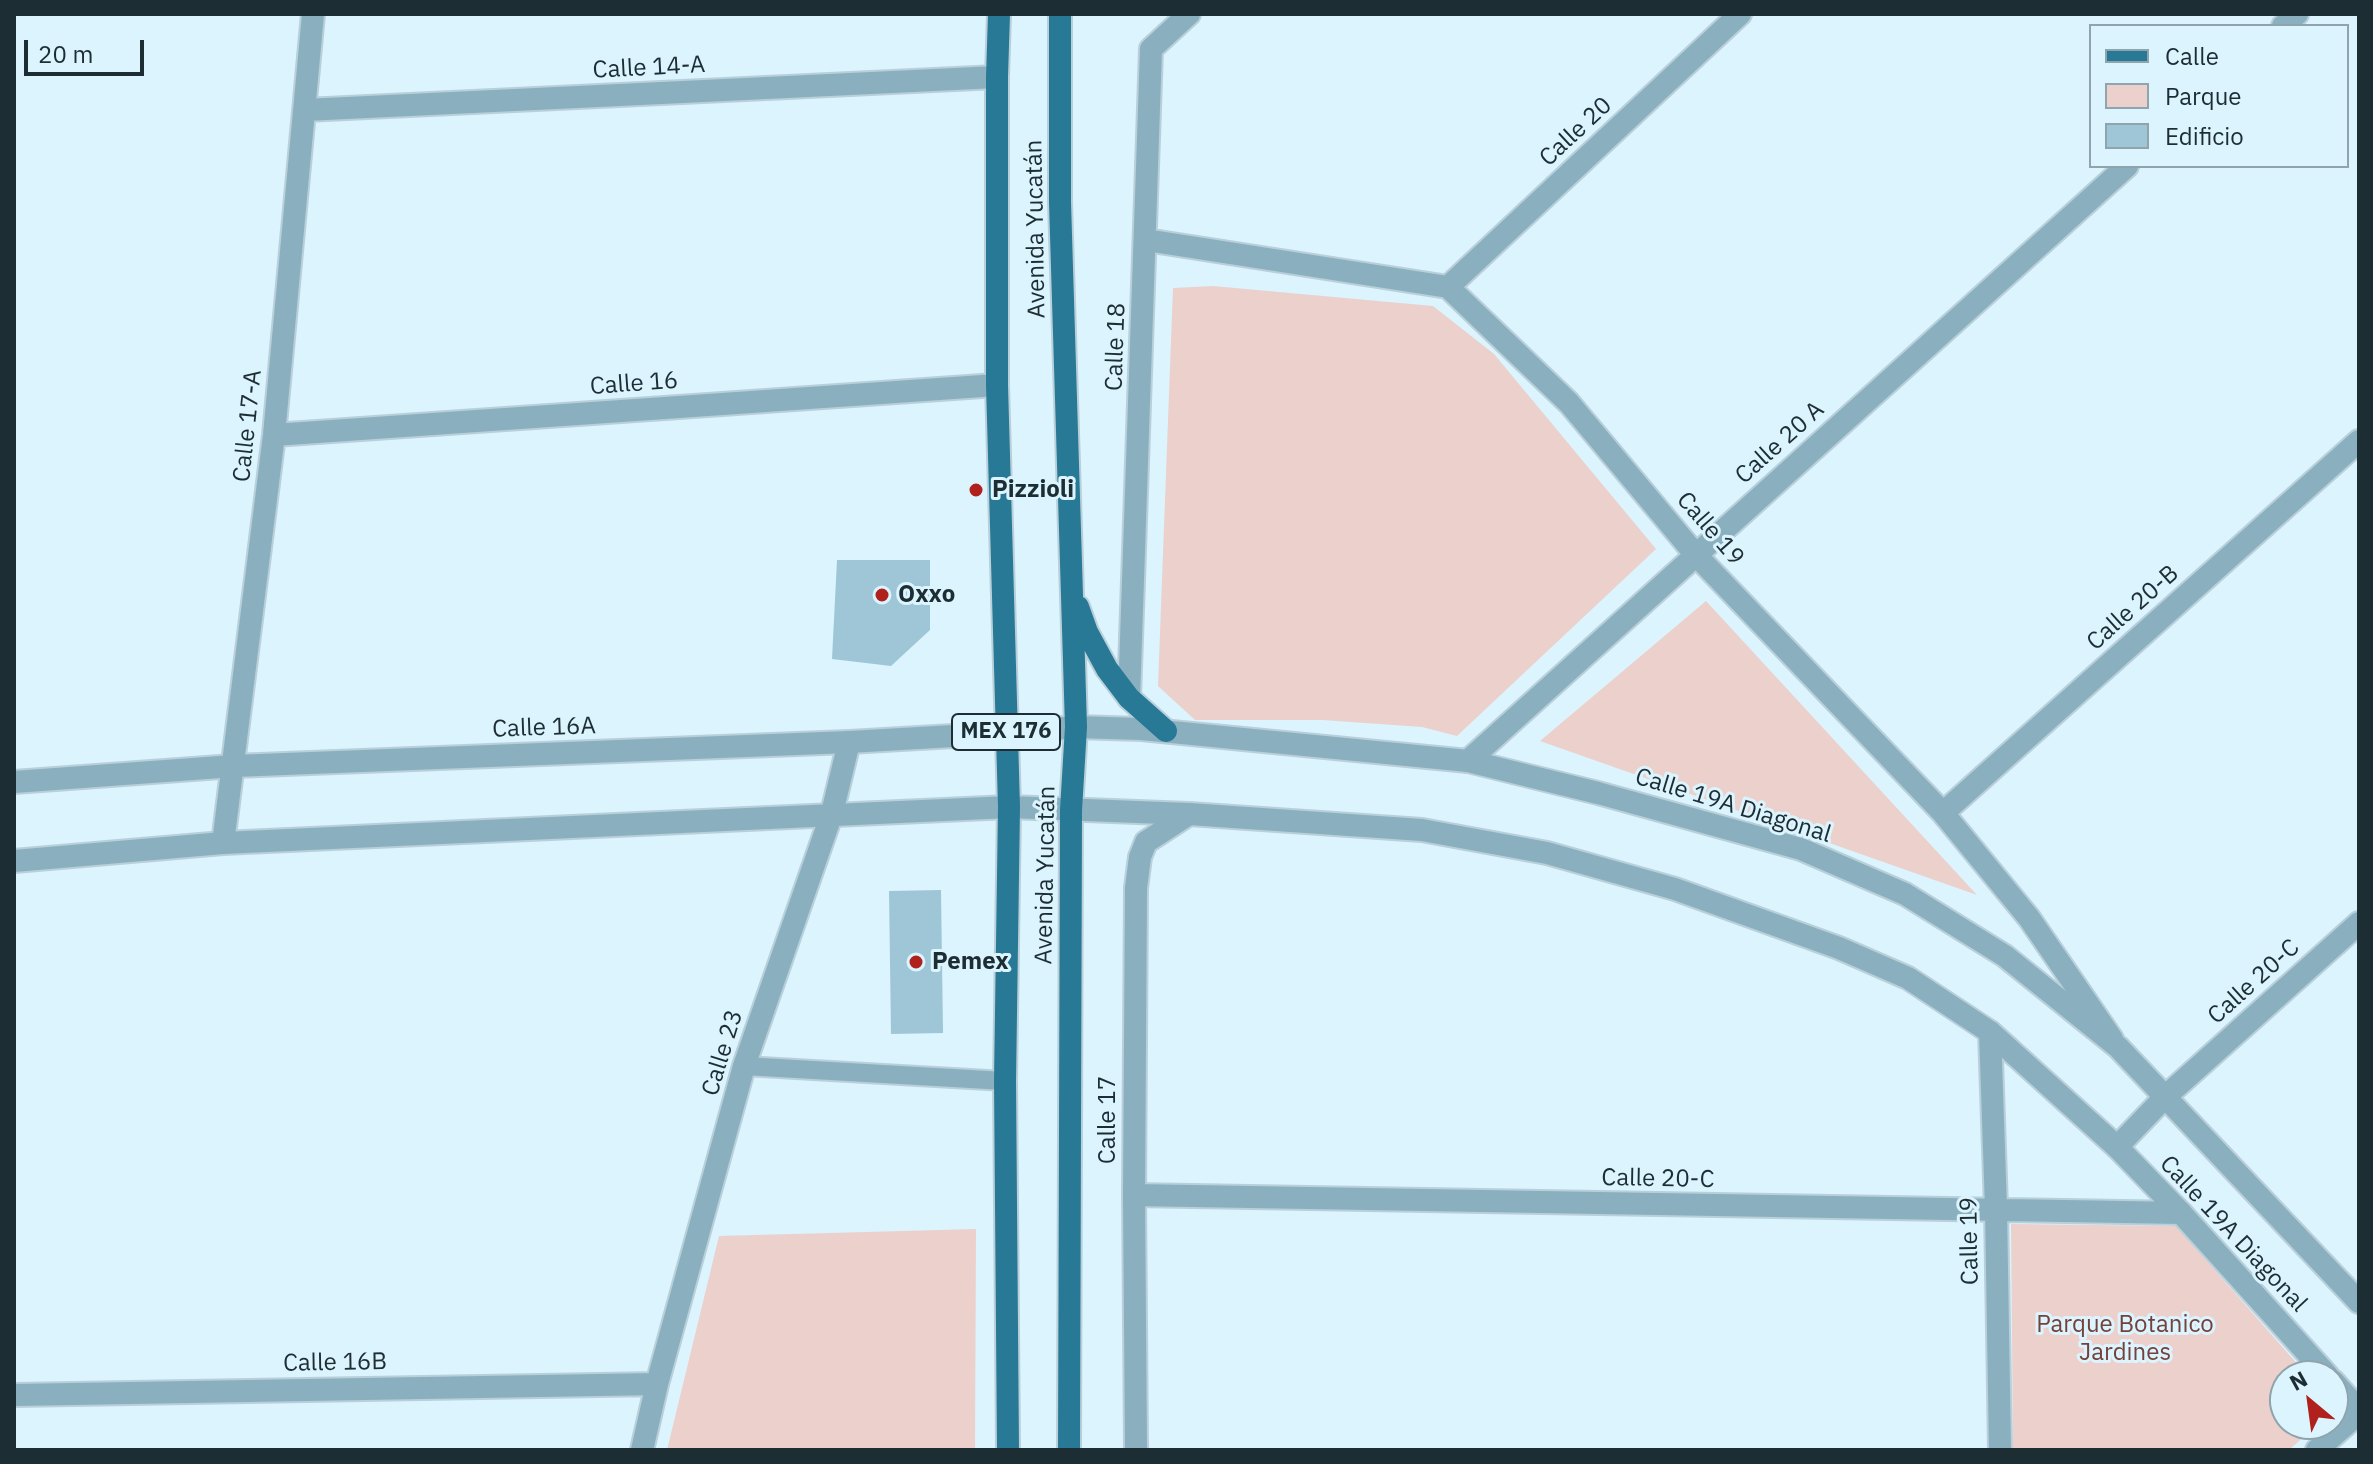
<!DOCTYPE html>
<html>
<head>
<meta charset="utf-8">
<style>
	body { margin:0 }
	#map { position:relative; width:2373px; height:1464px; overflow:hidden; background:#dbf4fe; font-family:"IBM Plex Sans",sans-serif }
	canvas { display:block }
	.frame { position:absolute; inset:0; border:16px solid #1d2d34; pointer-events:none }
	.legend { position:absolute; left:2089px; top:24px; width:260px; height:144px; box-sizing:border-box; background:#dbf4fe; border:2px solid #8fa4ad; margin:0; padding:10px 14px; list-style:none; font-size:24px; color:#1d2d34 }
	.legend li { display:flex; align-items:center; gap:16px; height:40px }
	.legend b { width:40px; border:2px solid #8fa4ad }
	.north { position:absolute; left:2269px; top:1360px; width:80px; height:80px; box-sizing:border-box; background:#dbf4fe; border:2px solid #8fa4ad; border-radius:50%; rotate:331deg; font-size:22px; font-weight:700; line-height:32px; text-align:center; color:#1d2d34 }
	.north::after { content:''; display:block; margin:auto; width:28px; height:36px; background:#b0201c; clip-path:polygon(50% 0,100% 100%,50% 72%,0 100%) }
	.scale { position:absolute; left:24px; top:40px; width:120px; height:36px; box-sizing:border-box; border:4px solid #1d2d34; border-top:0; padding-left:10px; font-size:24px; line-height:28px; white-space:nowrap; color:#1d2d34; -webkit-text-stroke:6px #dbf4fe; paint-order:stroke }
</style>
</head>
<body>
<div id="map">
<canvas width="2373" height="1464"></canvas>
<div class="frame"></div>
<ul class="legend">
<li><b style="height:10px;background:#287996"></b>Calle</li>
<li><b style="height:22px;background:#ecd0cc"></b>Parque</li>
<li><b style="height:22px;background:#9ec6d7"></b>Edificio</li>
</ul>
<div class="north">N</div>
<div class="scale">20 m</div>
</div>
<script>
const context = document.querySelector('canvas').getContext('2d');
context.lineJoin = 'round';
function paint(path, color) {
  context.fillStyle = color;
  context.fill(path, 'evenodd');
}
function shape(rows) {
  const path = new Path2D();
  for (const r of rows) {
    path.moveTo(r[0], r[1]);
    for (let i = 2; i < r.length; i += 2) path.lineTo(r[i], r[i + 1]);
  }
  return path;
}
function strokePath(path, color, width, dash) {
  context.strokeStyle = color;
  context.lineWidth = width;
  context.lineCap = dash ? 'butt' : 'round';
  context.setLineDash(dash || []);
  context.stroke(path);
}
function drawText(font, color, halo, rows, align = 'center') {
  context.font = font + ' "IBM Plex Sans",sans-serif';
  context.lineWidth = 6;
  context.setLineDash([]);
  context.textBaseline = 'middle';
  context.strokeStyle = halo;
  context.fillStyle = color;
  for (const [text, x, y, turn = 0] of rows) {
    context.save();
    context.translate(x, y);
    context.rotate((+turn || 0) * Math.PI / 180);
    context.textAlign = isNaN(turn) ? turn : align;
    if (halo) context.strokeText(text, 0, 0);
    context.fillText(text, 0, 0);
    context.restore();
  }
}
paint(shape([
	[1213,286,1433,306,1494,354,1656,549,1457,736,1422,727,1323,720,1195,720,1158,686,1173,288],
	[1706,601,1977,895,1540,741],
	[2011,1224,2176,1226,2308,1376,2285,1376,2285,1424,2318,1424,2289,1450,2013,1450],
	[976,1229,975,1450,667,1450,719,1236]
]), '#ecd0cc');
paint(shape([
	[837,560,930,560,930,630,891,666,832,659],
	[941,890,943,1033,891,1034,889,891]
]), '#9ec6d7');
const service = shape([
	[744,1066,1005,1081]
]);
const minor = shape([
	[2283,26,2297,14],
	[305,110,997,77],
	[1146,240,1448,287,1569,403,1695,554,1943,813,2029,918,2112,1039],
	[1448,287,1740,14],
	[274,435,997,385],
	[1129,698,1151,49,1189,14],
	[1468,761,2127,166],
	[1943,813,2359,441],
	[223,843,274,435,313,14],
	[1990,1032,1996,1208,2000,1450],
	[2117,1147,2165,1097,2359,923],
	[1134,1195,2181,1213],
	[14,1395,657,1384],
	[642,1450,657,1384,744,1066,832,813,849,742],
	[1136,1450,1134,1195,1136,888,1140,857,1146,842,1189,814],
	[2317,1450,2359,1413]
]);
const tertiary = shape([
	[14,782,234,766,849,742,1006,733,1076,727,1141,729,1468,761,1598,793,1801,849,1905,894,2005,956,2118,1047,2359,1302],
	[14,861,223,843,1009,807,1189,814,1422,830,1547,853,1675,889,1839,948,1908,978,1990,1032,2117,1147,2181,1213,2328,1376],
	[2333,1381,2359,1410]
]);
const primary = shape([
	[999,14,997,77,997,385,1009,807,1005,1081,1008,1450],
	[1060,14,1060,202,1076,727,1071,810,1069,1450],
	[1078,607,1087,632,1107,669,1129,698,1166,731]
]);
strokePath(service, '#b9d0da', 22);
strokePath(minor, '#b9d0da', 26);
strokePath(tertiary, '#b9d0da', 26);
strokePath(primary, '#b9d0da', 26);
strokePath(service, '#8ab0c0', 18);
strokePath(minor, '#8ab0c0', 22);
strokePath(tertiary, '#8ab0c0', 22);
strokePath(primary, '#287996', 22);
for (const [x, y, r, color] of [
	[976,490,8,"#b0201c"],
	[882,595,8,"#b0201c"],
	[916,962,8,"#b0201c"]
]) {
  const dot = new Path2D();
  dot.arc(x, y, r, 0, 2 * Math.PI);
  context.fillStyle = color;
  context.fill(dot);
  strokePath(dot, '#dbf4fe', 3);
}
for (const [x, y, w] of [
	[1006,732,108]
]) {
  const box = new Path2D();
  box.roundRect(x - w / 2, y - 18, w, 36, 6);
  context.fillStyle = '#dbf4fe';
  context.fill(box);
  strokePath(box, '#1d2d34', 2);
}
drawText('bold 22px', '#1d2d34', null, [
	["MEX 176",1006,732]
]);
drawText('24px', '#1d2d34', '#dbf4fe', [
	["Calle 14-A",649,68,-3],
	["Calle 20",1576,132,-43],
	["Avenida Yucatán",1036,229,-91],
	["Calle 18",1116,347,-88],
	["Calle 16",634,384,-4],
	["Calle 17-A",248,426,-84],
	["Calle 20 A",1780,443,-42],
	["Calle 19",1710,529,49],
	["Calle 20-B",2133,608,-42],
	["Calle 16A",544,728,-2],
	["Calle 19A Diagonal",1733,806,17],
	["Avenida Yucatán",1046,875,-89],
	["Calle 20-C",2254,982,-42],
	["Calle 23",723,1053,-73],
	["Calle 17",1108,1120,-90],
	["Calle 20-C",1658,1179,1],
	["Calle 19A Diagonal",2233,1234,47],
	["Calle 19",1970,1241,-91],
	["Calle 16B",335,1363,-1]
]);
drawText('bold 24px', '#1d2d34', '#dbf4fe', [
	["Pizzioli",992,490],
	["Oxxo",898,595],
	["Pemex",932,962]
], 'left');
drawText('24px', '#75413a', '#dbf4fe', [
	["Parque Botanico",2125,1325],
	["Jardines",2125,1353]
]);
</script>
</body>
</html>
